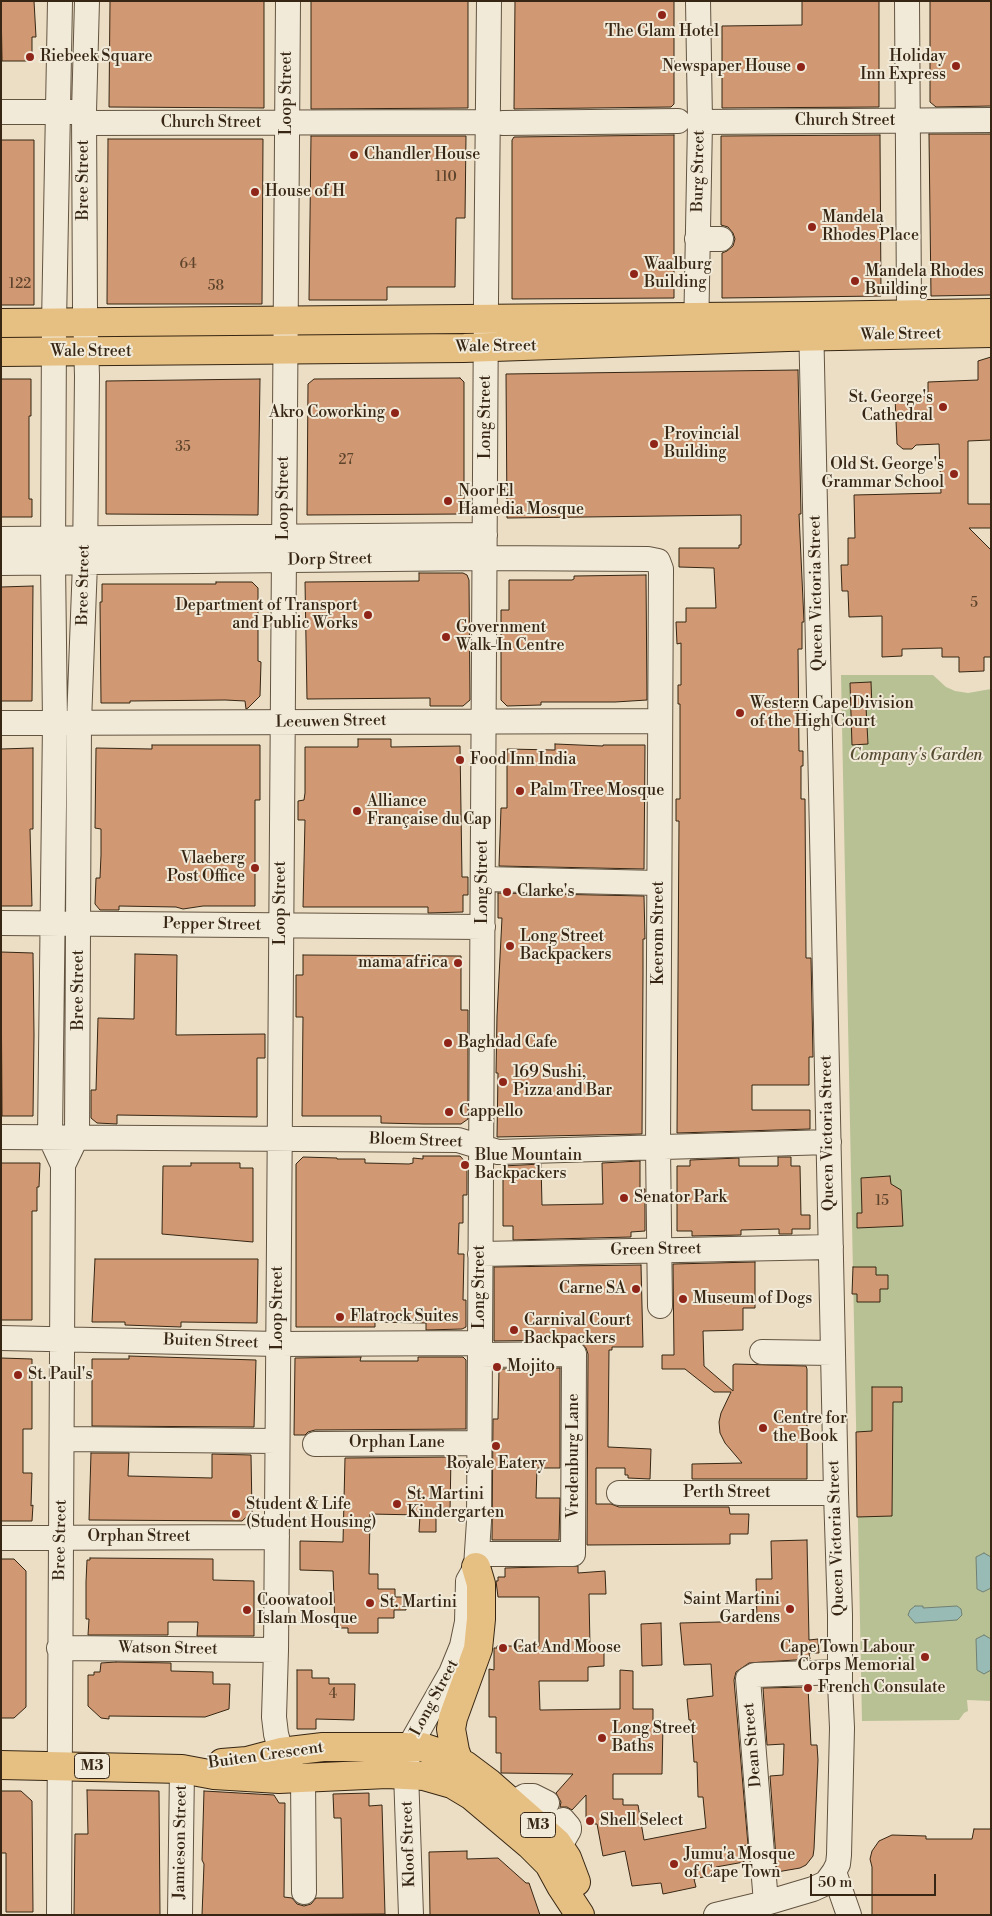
<!DOCTYPE html>
<html>
<head>
<meta charset="utf-8">
<style>
	body { margin:0 }
	#map { position:relative; width:992px; height:1916px; overflow:hidden; background:#ebdec5; font-family:"Libre Bodoni",serif }
	canvas { display:block }
	.frame { position:absolute; inset:0; border:2px solid #362613; pointer-events:none }
	.scale { position:absolute; left:810px; top:1874px; width:126px; height:22px; box-sizing:border-box; border:2px solid #362613; border-top:0; padding-left:6px; font-size:15px; line-height:18px; white-space:nowrap; color:#362613; -webkit-text-stroke:4px #f2ead9; paint-order:stroke }
</style>
</head>
<body>
<div id="map">
<canvas width="992" height="1916"></canvas>
<div class="frame"></div>
<div class="scale">50 m</div>
</div>
<script>
const context = document.querySelector('canvas').getContext('2d');
context.lineJoin = 'round';
function paint(path, color) {
  context.fillStyle = color;
  context.fill(path, 'evenodd');
}
function shape(rows) {
  const path = new Path2D();
  for (const r of rows) {
    path.moveTo(r[0], r[1]);
    for (let i = 2; i < r.length; i += 2) path.lineTo(r[i], r[i + 1]);
  }
  return path;
}
function strokePath(path, color, width, dash) {
  context.strokeStyle = color;
  context.lineWidth = width;
  context.lineCap = dash ? 'butt' : 'round';
  context.setLineDash(dash || []);
  context.stroke(path);
}
function drawText(font, color, halo, rows, align = 'center') {
  context.font = font + ' "Libre Bodoni",serif';
  context.lineWidth = 4;
  context.setLineDash([]);
  context.textBaseline = 'middle';
  context.strokeStyle = halo;
  context.fillStyle = color;
  for (const [text, x, y, turn = 0] of rows) {
    context.save();
    context.translate(x, y);
    context.rotate((+turn || 0) * Math.PI / 180);
    context.textAlign = isNaN(turn) ? turn : align;
    if (halo) context.strokeText(text, 0, 0);
    context.fillText(text, 0, 0);
    context.restore();
  }
}
paint(shape([
	[841,675,933,675,946,687,955,691,968,693,991,689,991,1701,967,1700,968,1711,964,1713,959,1720,862,1721]
]), '#b8c194');
const water = shape([
	[984,1553,991,1557,991,1588,983,1592,977,1589,976,1557,984,1553],
	[915,1606,923,1606,923,1608,957,1606,961,1609,962,1615,957,1620,915,1623,908,1615,910,1610,915,1606],
	[984,1635,991,1639,991,1670,984,1674,977,1670,976,1639,984,1635]
]);
paint(water, '#98bcb5');
strokePath(water, '#718074', 1);
const building = shape([
	[1,1,34,1,36,37,32,37,32,61,2,61,1,1],
	[110,1,264,1,264,108,109,107,110,1],
	[311,1,468,1,468,108,311,109,311,1],
	[515,1,674,1,674,104,671,107,514,109,515,1],
	[802,1,879,1,879,107,722,108,722,26,802,25,802,1],
	[930,1,991,1,991,106,936,107,930,102,930,1],
	[929,134,991,134,991,295,931,296,929,134],
	[674,135,674,298,512,299,512,140,514,137,674,135],
	[880,135,881,296,722,298,722,253,727,251,733,246,735,239,733,233,728,227,721,225,721,136,880,135],
	[311,136,466,136,465,218,456,218,455,287,387,287,387,300,309,300,311,136],
	[108,139,263,139,262,304,107,304,108,139],
	[1,140,34,140,34,305,1,305,1,140],
	[991,357,991,440,968,441,968,504,991,504,991,528,969,528,991,550,991,657,984,657,984,671,959,672,959,657,942,657,942,648,902,649,902,656,882,657,882,616,849,617,848,591,842,591,841,565,848,565,848,538,855,538,854,495,941,493,939,444,916,445,912,449,903,449,897,444,895,397,928,396,928,382,978,380,978,361,991,357],
	[798,370,801,514,799,514,804,622,802,622,802,649,798,649,799,751,803,751,803,766,801,766,801,799,805,799,806,958,811,958,813,1057,809,1057,809,1085,752,1085,752,1110,810,1110,810,1129,677,1133,679,821,676,821,676,799,680,799,680,704,678,704,678,685,681,685,681,643,677,644,676,622,686,622,686,608,716,608,714,568,679,567,679,548,739,548,739,545,741,545,741,515,507,518,506,374,798,370],
	[460,378,464,382,464,514,307,515,308,384,314,379,460,378],
	[1,379,31,379,31,416,29,416,29,499,32,499,32,517,1,517,1,379],
	[260,379,258,515,106,514,106,381,260,379],
	[419,573,463,573,467,575,469,580,470,700,463,706,430,706,430,698,307,699,305,582,419,581,419,573],
	[646,575,647,700,615,702,541,702,541,705,507,706,501,700,501,610,509,610,509,580,572,580,574,579,574,576,646,575],
	[216,582,252,582,258,588,258,661,261,662,260,696,248,708,246,709,245,701,225,700,130,701,130,703,101,703,100,602,102,602,102,584,216,584,216,582],
	[33,586,32,701,1,701,1,587,33,586],
	[871,682,872,707,866,707,868,744,852,745,850,683,871,682],
	[358,739,391,739,391,747,460,746,462,877,468,877,468,895,463,895,463,912,428,913,428,907,303,907,305,820,298,820,298,801,304,800,305,793,305,747,358,747,358,739],
	[555,744,603,746,603,745,645,745,644,869,499,866,501,808,507,808,507,749,555,750,555,744],
	[152,745,260,745,260,800,255,800,255,906,203,906,183,909,176,907,119,906,119,910,100,910,95,904,96,878,100,878,101,855,101,829,95,828,96,748,152,749,152,745],
	[33,748,33,829,30,829,32,906,1,906,1,749,33,748],
	[498,893,644,896,645,939,643,939,643,974,642,1134,497,1137,498,1073,496,1073,497,1016,502,918,498,918,498,893],
	[1,952,33,953,34,1035,33,1116,2,1116,1,952],
	[135,954,177,955,176,1035,265,1034,265,1058,257,1058,257,1117,117,1115,117,1124,97,1123,91,1118,91,1090,96,1090,98,1018,134,1019,135,954],
	[303,955,461,956,461,1010,468,1010,468,1119,461,1124,424,1124,381,1123,381,1116,302,1116,303,1017,296,1017,296,975,303,975,303,955],
	[423,1156,460,1156,467,1164,467,1195,463,1195,463,1223,459,1223,458,1254,464,1254,463,1300,466,1300,466,1327,462,1329,426,1330,426,1323,375,1322,375,1327,296,1327,296,1164,303,1157,337,1158,337,1159,365,1159,365,1163,409,1164,413,1163,413,1158,423,1159,423,1156],
	[778,1157,791,1157,791,1166,800,1166,801,1215,810,1215,810,1229,792,1229,792,1234,779,1234,779,1229,741,1230,741,1235,692,1236,692,1231,677,1231,677,1166,690,1166,690,1160,739,1158,739,1166,778,1166,778,1157],
	[640,1161,640,1189,645,1189,645,1231,631,1232,631,1237,513,1240,513,1226,503,1226,503,1166,541,1164,542,1205,603,1204,602,1163,640,1161],
	[1,1163,40,1163,39,1187,37,1187,37,1211,32,1211,32,1320,1,1320,1,1163],
	[191,1163,240,1163,240,1168,253,1168,253,1242,162,1234,163,1166,191,1166,191,1163],
	[890,1176,891,1184,901,1190,903,1226,857,1228,857,1213,862,1213,861,1178,890,1176],
	[95,1259,258,1259,257,1323,181,1322,181,1327,125,1325,125,1322,92,1322,95,1259],
	[755,1262,755,1308,743,1308,743,1330,703,1331,704,1366,733,1391,733,1365,735,1364,806,1366,807,1369,807,1479,692,1479,692,1464,742,1463,725,1443,720,1433,719,1422,721,1413,731,1392,714,1392,685,1369,662,1369,662,1355,674,1355,673,1264,755,1262],
	[641,1265,643,1347,612,1347,612,1350,609,1350,608,1447,651,1449,650,1479,628,1478,628,1475,625,1475,625,1468,596,1468,596,1504,611,1504,619,1507,729,1507,730,1514,749,1514,748,1534,730,1534,730,1544,587,1545,588,1354,586,1348,581,1342,574,1340,494,1341,494,1267,641,1265],
	[853,1267,876,1267,876,1275,888,1275,888,1289,880,1289,880,1302,857,1302,857,1294,852,1294,853,1267],
	[129,1356,256,1360,254,1427,92,1426,92,1359,129,1359,129,1356],
	[361,1357,360,1361,418,1361,418,1357,463,1357,466,1360,466,1429,315,1430,308,1432,305,1435,294,1435,295,1358,361,1357],
	[1,1358,32,1359,32,1429,23,1429,23,1473,32,1473,31,1506,33,1505,32,1521,1,1521,1,1358],
	[560,1368,560,1468,537,1468,536,1498,560,1498,559,1540,492,1540,493,1419,498,1419,499,1369,560,1368],
	[872,1387,902,1387,902,1402,893,1402,892,1516,857,1517,856,1432,872,1431,872,1387],
	[91,1453,129,1453,128,1476,212,1478,212,1454,251,1455,252,1512,242,1521,89,1520,91,1453],
	[451,1457,450,1511,436,1511,436,1532,419,1532,420,1515,370,1514,369,1574,378,1574,378,1589,395,1589,395,1597,406,1597,406,1610,394,1610,394,1618,378,1618,378,1633,348,1633,348,1628,335,1628,333,1571,300,1570,300,1541,343,1542,345,1458,451,1457],
	[807,1540,809,1640,818,1639,819,1653,809,1653,810,1659,749,1663,736,1672,734,1680,748,1845,741,1846,744,1862,716,1867,717,1874,694,1879,696,1887,663,1894,661,1883,632,1886,625,1851,603,1856,597,1824,586,1824,586,1795,572,1810,567,1807,560,1807,561,1802,556,1793,573,1774,501,1773,501,1753,496,1753,496,1717,489,1717,489,1669,494,1670,494,1648,497,1648,497,1646,539,1646,539,1597,498,1597,496,1581,498,1581,498,1577,505,1577,505,1568,578,1566,578,1573,605,1571,606,1594,589,1594,590,1648,604,1648,604,1666,588,1667,588,1681,539,1681,540,1710,620,1709,620,1670,633,1671,633,1709,653,1709,653,1724,663,1723,662,1774,613,1774,613,1799,623,1799,623,1805,638,1805,644,1840,706,1828,703,1797,698,1797,697,1762,694,1762,691,1720,689,1720,687,1699,713,1696,711,1664,684,1665,680,1623,757,1621,756,1579,772,1579,771,1541,807,1540],
	[90,1558,213,1559,213,1580,254,1581,254,1636,197,1636,198,1622,168,1622,168,1635,88,1635,89,1619,86,1619,86,1582,87,1560,90,1560,90,1558],
	[1,1559,14,1559,26,1571,26,1707,14,1718,1,1718,1,1559],
	[661,1623,662,1665,642,1666,641,1624,661,1623],
	[116,1662,171,1663,171,1671,213,1672,213,1684,230,1684,229,1709,205,1717,109,1716,109,1719,101,1718,88,1706,88,1675,94,1675,94,1672,100,1672,101,1663,116,1662],
	[297,1670,312,1670,312,1678,329,1678,329,1684,355,1684,354,1720,316,1719,316,1729,297,1729,297,1670],
	[810,1687,808,1688,811,1745,817,1745,818,1760,814,1849,813,1856,806,1865,800,1868,777,1872,770,1776,783,1775,784,1744,767,1745,763,1688,810,1687],
	[87,1790,159,1791,160,1915,74,1915,75,1834,88,1834,87,1790],
	[1,1791,21,1791,32,1801,33,1912,6,1912,6,1853,1,1853,1,1791],
	[204,1791,274,1795,279,1803,285,1803,284,1897,292,1898,297,1904,304,1906,311,1904,316,1898,343,1898,341,1818,334,1818,333,1794,369,1793,369,1806,382,1805,385,1914,202,1915,204,1864,202,1860,204,1791],
	[974,1829,991,1829,991,1915,872,1915,872,1867,870,1859,872,1851,879,1841,892,1835,926,1836,926,1839,972,1839,974,1829],
	[467,1851,467,1859,498,1858,526,1883,529,1883,540,1915,430,1915,429,1852,467,1851]
]);
paint(building, '#d19973');
strokePath(building, '#362613', 1);
const minor = shape([
	[288,1,276,1650,274,1717,276,1734,281,1752,291,1767],
	[907,1,909,305],
	[1,112,73,112],
	[700,122,991,120],
	[84,123,488,122],
	[503,123,678,121],
	[697,239,721,239],
	[696,336,700,122,698,1],
	[1,539,485,535],
	[1,563,485,558,648,559,658,561,661,569,658,1148,660,1306],
	[1,723,660,721],
	[484,879,659,883],
	[1,923,483,927],
	[1,1137,458,1140,498,1152,829,1142],
	[63,1165,77,1136,79,722,85,563,87,376,85,308,84,112,87,1],
	[480,1254,831,1247],
	[1,1338,278,1344,480,1343],
	[762,1352,833,1353],
	[62,1439,277,1441],
	[315,1444,479,1443],
	[619,1493,836,1493],
	[1,1538,277,1537],
	[477,1554,573,1554,574,1354,480,1355],
	[59,1648,276,1650],
	[303,1778,304,1892],
	[501,1816,512,1803,525,1796,533,1796,547,1803],
	[542,1854,565,1837,569,1830,569,1827,563,1820],
	[834,1872,849,1915],
	[766,1903,748,1679,755,1675,840,1672],
	[59,1915,63,1165,50,1137,55,722,53,563,54,324,60,1],
	[180,1915,182,1769],
	[411,1915,406,1773,409,1747,451,1673,462,1646,467,1622,468,1581,476,1567,479,1521,486,299,489,1],
	[716,1915,766,1903,813,1889,826,1883,834,1872,838,1864,839,1855,842,1728,840,1683,840,1615,836,1493,811,318]
]);
const major = shape([
	[1,323,811,316,991,313],
	[1,352,464,348,788,337,991,333],
	[459,1762,455,1751,451,1729,453,1718,478,1649,481,1619,481,1584,476,1567],
	[222,1763,247,1761,281,1752,323,1747,422,1747,437,1752,465,1765,489,1783,547,1834,557,1843,567,1858,576,1882],
	[1,1765,182,1769,214,1775,279,1779,387,1774,424,1776,452,1784,472,1796,530,1845,549,1864,561,1886,580,1915]
]);
strokePath(minor, '#635440', 26);
strokePath(major, '#362613', 30);
strokePath(minor, '#f2ead9', 24);
strokePath(major, '#e6bf82', 28);
for (const [x, y, r, color] of [
	[662,15,5,"#8f2418"],
	[30,57,5,"#8f2418"],
	[956,66,5,"#8f2418"],
	[801,67,5,"#8f2418"],
	[354,155,5,"#8f2418"],
	[255,192,5,"#8f2418"],
	[812,227,5,"#8f2418"],
	[634,274,5,"#8f2418"],
	[855,281,5,"#8f2418"],
	[943,407,5,"#8f2418"],
	[395,413,5,"#8f2418"],
	[654,444,5,"#8f2418"],
	[954,474,5,"#8f2418"],
	[448,501,5,"#8f2418"],
	[368,615,5,"#8f2418"],
	[446,637,5,"#8f2418"],
	[740,713,5,"#8f2418"],
	[460,760,5,"#8f2418"],
	[520,791,5,"#8f2418"],
	[357,811,5,"#8f2418"],
	[255,868,5,"#8f2418"],
	[507,892,5,"#8f2418"],
	[510,946,5,"#8f2418"],
	[458,963,5,"#8f2418"],
	[448,1043,5,"#8f2418"],
	[503,1082,5,"#8f2418"],
	[449,1112,5,"#8f2418"],
	[465,1165,5,"#8f2418"],
	[624,1198,5,"#8f2418"],
	[636,1289,5,"#8f2418"],
	[683,1299,5,"#8f2418"],
	[340,1317,5,"#8f2418"],
	[514,1330,5,"#8f2418"],
	[497,1367,5,"#8f2418"],
	[18,1375,5,"#8f2418"],
	[763,1428,5,"#8f2418"],
	[496,1446,5,"#8f2418"],
	[397,1504,5,"#8f2418"],
	[236,1514,5,"#8f2418"],
	[370,1603,5,"#8f2418"],
	[790,1609,5,"#8f2418"],
	[247,1610,5,"#8f2418"],
	[503,1648,5,"#8f2418"],
	[925,1657,5,"#8f2418"],
	[808,1688,5,"#8f2418"],
	[602,1738,5,"#8f2418"],
	[590,1821,5,"#8f2418"],
	[674,1864,5,"#8f2418"]
]) {
  const dot = new Path2D();
  dot.arc(x, y, r, 0, 2 * Math.PI);
  context.fillStyle = color;
  context.fill(dot);
  strokePath(dot, '#f2ead9', 2);
}
drawText('14px', '#5d432b', null, [
	["110",446,178],
	["64",188,265],
	["122",20,285],
	["58",216,287],
	["35",183,448],
	["27",346,461],
	["5",974,604],
	["15",882,1202],
	["4",333,1695]
]);
for (const [x, y, w] of [
	[92,1766,35],
	[538,1825,35]
]) {
  const box = new Path2D();
  box.roundRect(x - w / 2, y - 12.5, w, 25, 4);
  context.fillStyle = '#f2ead9';
  context.fill(box);
  strokePath(box, '#362613', 1);
}
drawText('bold 15px', '#362613', null, [
	["M3",92,1766],
	["M3",538,1825]
]);
drawText('16px', '#362613', '#f2ead9', [
	["The Glam Hotel",662,32,"center"],
	["Riebeek Square",40,57],
	["Holiday",946,57,"right"],
	["Inn Express",946,75,"right"],
	["Newspaper House",791,67,"right"],
	["Chandler House",364,155],
	["House of H",265,192],
	["Mandela",822,218],
	["Rhodes Place",822,236],
	["Waalburg",644,265],
	["Building",644,283],
	["Mandela Rhodes",865,272],
	["Building",865,290],
	["St. George's",933,398,"right"],
	["Cathedral",933,416,"right"],
	["Akro Coworking",385,413,"right"],
	["Provincial",664,435],
	["Building",664,453],
	["Old St. George's",944,465,"right"],
	["Grammar School",944,483,"right"],
	["Noor El",458,492],
	["Hamedia Mosque",458,510],
	["Department of Transport",358,606,"right"],
	["and Public Works",358,624,"right"],
	["Government",456,628],
	["Walk-In Centre",456,646],
	["Western Cape Division",750,704],
	["of the High Court",750,722],
	["Food Inn India",470,760],
	["Palm Tree Mosque",530,791],
	["Alliance",367,802],
	["Française du Cap",367,820],
	["Vlaeberg",245,859,"right"],
	["Post Office",245,877,"right"],
	["Clarke's",517,892],
	["Long Street",520,937],
	["Backpackers",520,955],
	["mama africa",448,963,"right"],
	["Baghdad Cafe",458,1043],
	["169 Sushi,",513,1073],
	["Pizza and Bar",513,1091],
	["Cappello",459,1112],
	["Blue Mountain",475,1156],
	["Backpackers",475,1174],
	["Senator Park",634,1198],
	["Carne SA",626,1289,"right"],
	["Museum of Dogs",693,1299],
	["Flatrock Suites",350,1317],
	["Carnival Court",524,1321],
	["Backpackers",524,1339],
	["Mojito",507,1367],
	["St. Paul's",28,1375],
	["Centre for",773,1419],
	["the Book",773,1437],
	["Royale Eatery",496,1464,"center"],
	["St. Martini",407,1495],
	["Kindergarten",407,1513],
	["Student & Life",246,1505],
	["(Student Housing)",246,1523],
	["Saint Martini",780,1600,"right"],
	["Gardens",780,1618,"right"],
	["Coowatool",257,1601],
	["Islam Mosque",257,1619],
	["St. Martini",380,1603],
	["Cat And Moose",513,1648],
	["Cape Town Labour",915,1648,"right"],
	["Corps Memorial",915,1666,"right"],
	["French Consulate",818,1688],
	["Long Street",612,1729],
	["Baths",612,1747],
	["Shell Select",600,1821],
	["Jumu'a Mosque",684,1855],
	["of Cape Town",684,1873]
], 'left');
drawText('16px', '#362613', '#f2ead9', [
	["Loop Street",287,93,-90],
	["Church Street",845,121],
	["Church Street",211,123],
	["Burg Street",699,171,-89],
	["Bree Street",84,180,-90],
	["Wale Street",901,335,-1],
	["Wale Street",496,347,-1],
	["Wale Street",91,352],
	["Long Street",486,417,-90],
	["Loop Street",284,498,-90],
	["Dorp Street",330,560,-1],
	["Bree Street",84,585,-89],
	["Queen Victoria Street",817,593,-91],
	["Leeuwen Street",331,722,-1],
	["Long Street",483,882,-90],
	["Loop Street",281,903,-90],
	["Pepper Street",212,925,1],
	["Keerom Street",659,933,-90],
	["Bree Street",79,990,-90],
	["Queen Victoria Street",828,1133,-91],
	["Bloem Street",416,1141,2],
	["Green Street",656,1250,-1],
	["Long Street",480,1287,-90],
	["Loop Street",278,1308,-90],
	["Buiten Street",211,1342,2],
	["Orphan Lane",397,1443],
	["Vredenburg Lane",574,1456,-90],
	["Perth Street",727,1493],
	["Orphan Street",139,1537],
	["Queen Victoria Street",837,1538,-92],
	["Bree Street",61,1540,-89],
	["Watson Street",168,1649,1],
	["Long Street",435,1698,-62],
	["Dean Street",753,1745,-95],
	["Buiten Crescent",266,1756,-8],
	["Jamieson Street",181,1842,-89],
	["Kloof Street",409,1844,-92]
]);
drawText('italic 16px', '#564d33', '#f2ead9', [
	["Company's Garden",916,756]
]);
</script>
</body>
</html>
